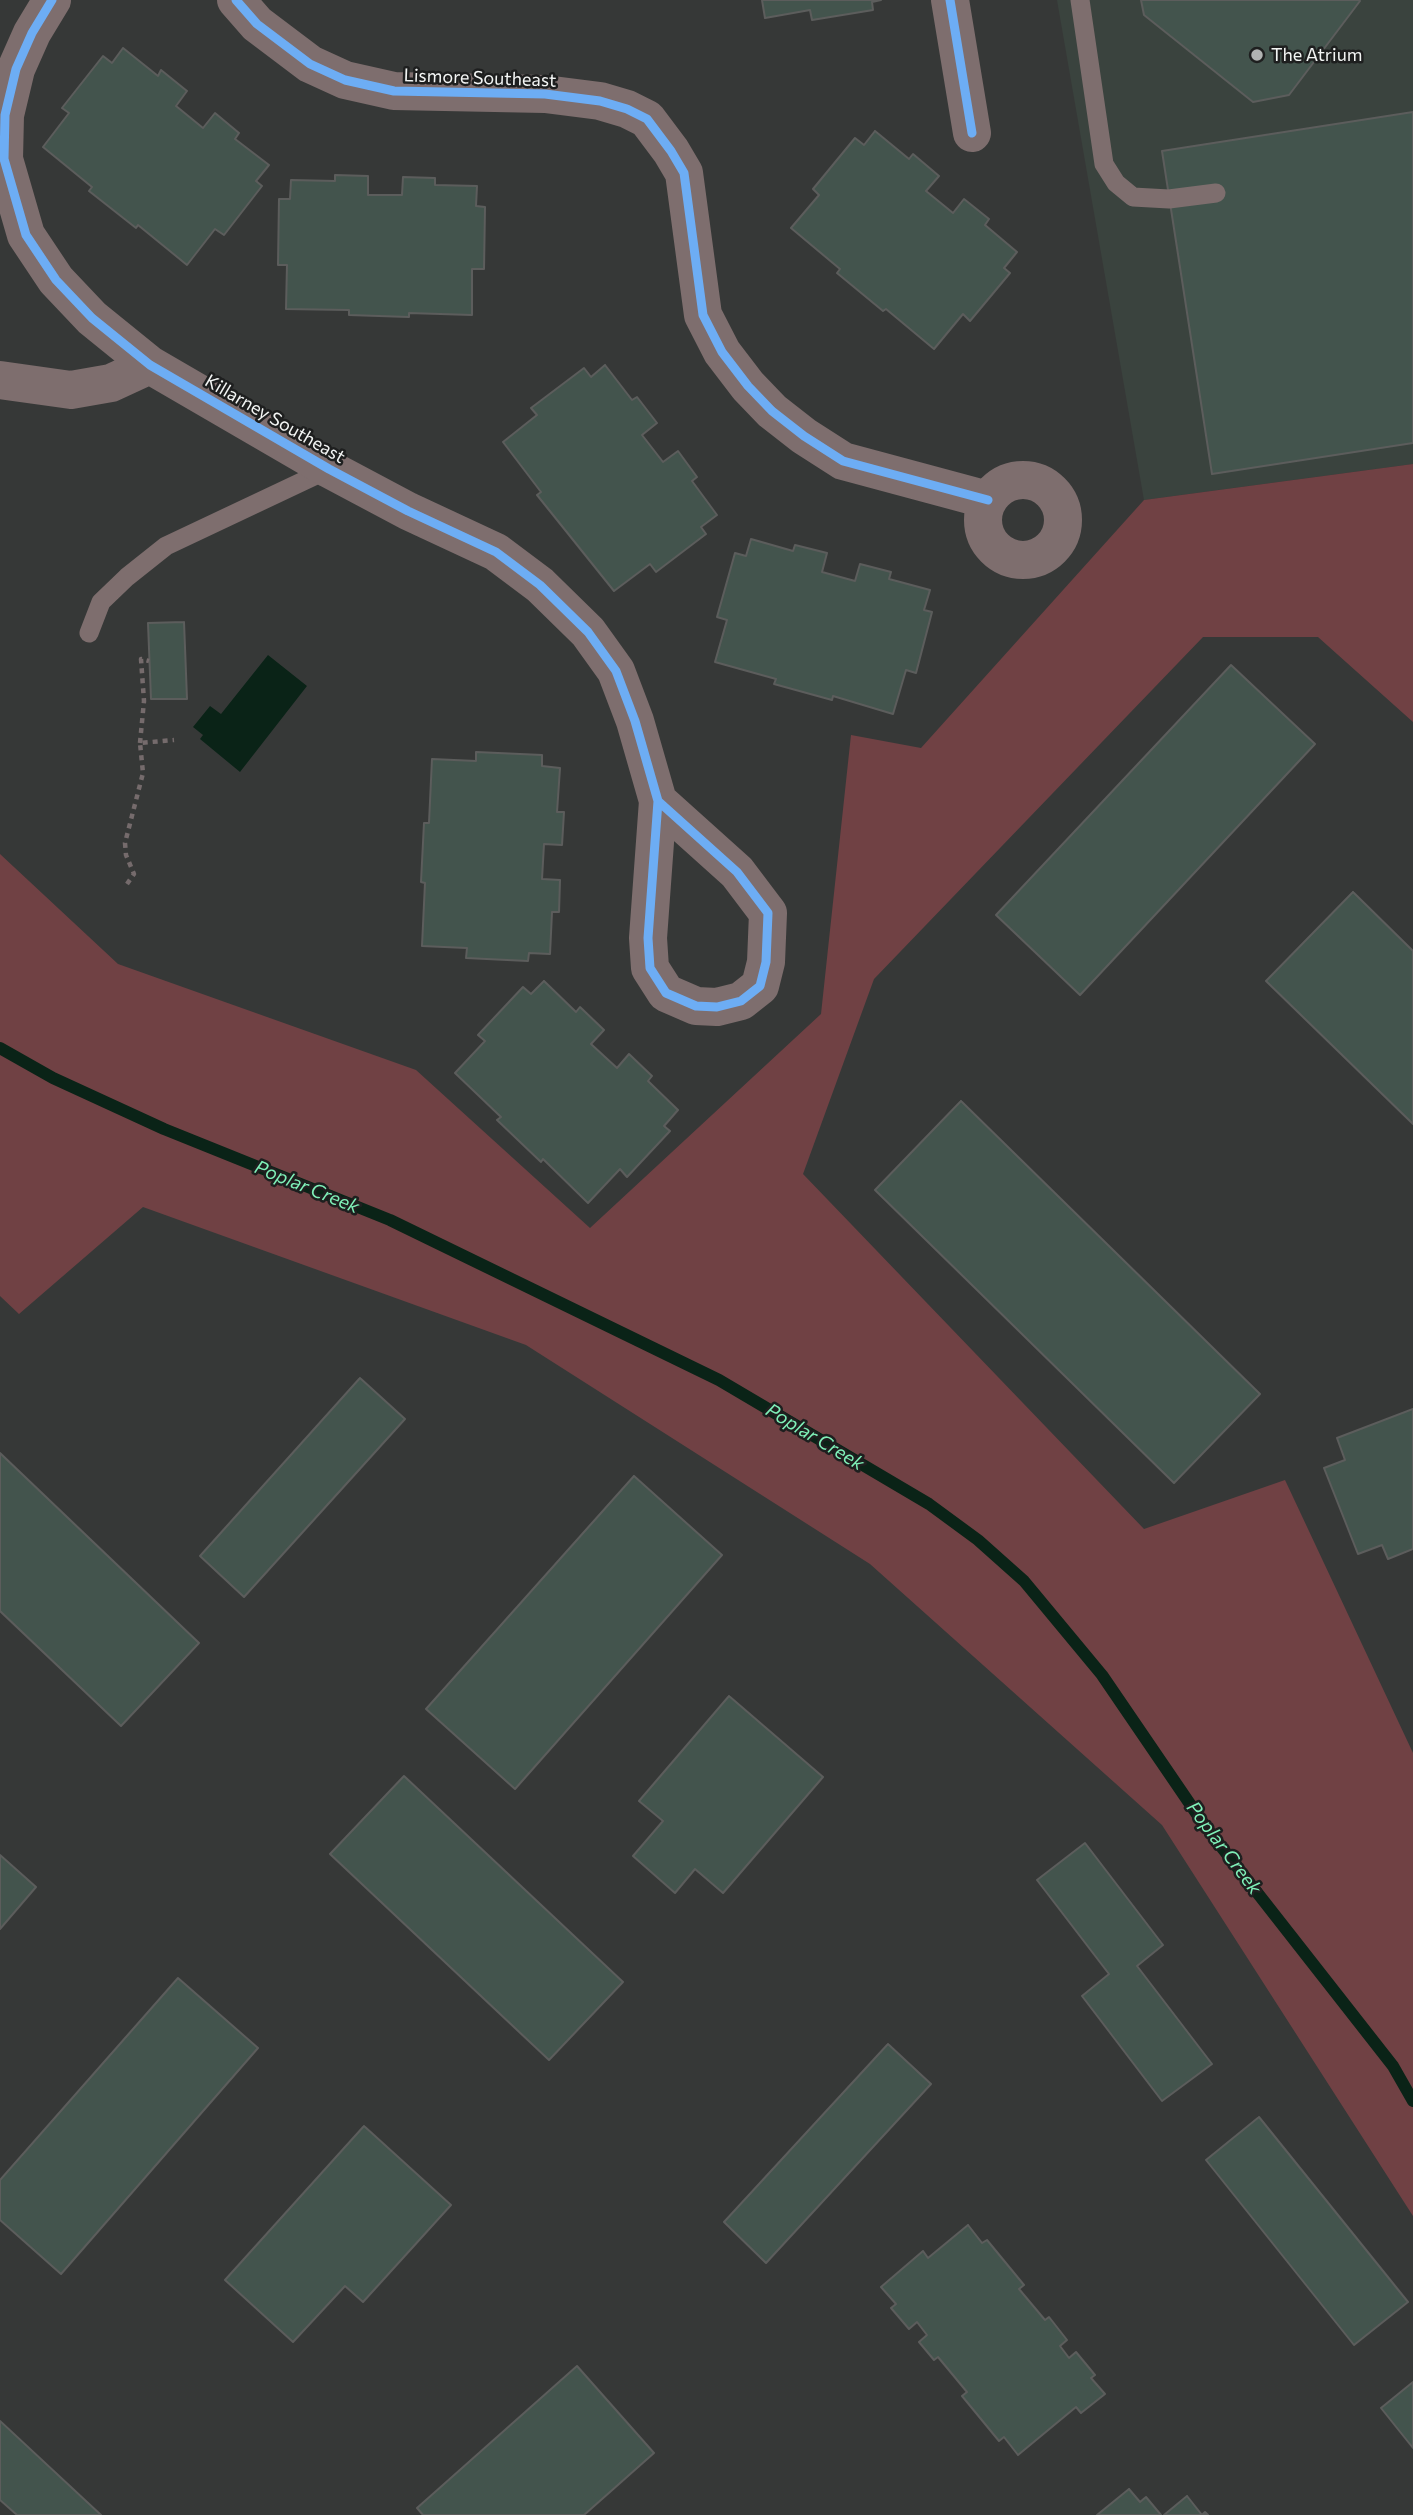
<!DOCTYPE html>
<html>
<head>
<meta charset="utf-8">
<style>
	body { margin:0 }
	canvas { display:block; background:#363837 }
</style>
</head>
<body>
<canvas width="1413" height="2515"></canvas>
<script>
const context = document.querySelector('canvas').getContext('2d');
context.lineJoin = 'round';
function paint(path, color) {
  context.fillStyle = color;
  context.fill(path, 'evenodd');
}
function shape(rows) {
  const path = new Path2D();
  for (const r of rows) {
    if (r.length === 3) {
      path.moveTo(r[0] + r[2], r[1]);
      path.arc(r[0], r[1], r[2], 0, 2 * Math.PI);
      continue;
    }
    path.moveTo(r[0], r[1]);
    for (let i = 2; i < r.length; i += 2) path.lineTo(r[i], r[i + 1]);
  }
  return path;
}
function strokePath(path, color, width, dash) {
  context.strokeStyle = color;
  context.lineWidth = width;
  context.lineCap = dash ? 'butt' : 'round';
  context.setLineDash(dash || []);
  context.stroke(path);
}
function drawText(font, color, halo, rows, align = 'center') {
  context.font = font + ' Commissioner,sans-serif';
  context.lineWidth = 5;
  context.setLineDash([]);
  context.textBaseline = 'middle';
  context.strokeStyle = halo;
  context.fillStyle = color;
  for (const [text, x, y, turn = 0] of rows) {
    context.save();
    context.translate(x, y);
    context.rotate((+turn || 0) * Math.PI / 180);
    context.textAlign = isNaN(turn) ? turn : align;
    if (halo) context.strokeText(text, 0, 0);
    context.fillText(text, 0, 0);
    context.restore();
  }
}
paint(shape([
	[1057,0,1413,0,1413,464,1144,500]
]), '#3a433e');
paint(shape([
	[1413,464,1413,722,1318,637,1203,637,874,979,803,1174,1144,1529,1285,1480,1413,1753,1413,2216,1162,1825,870,1564,526,1345,143,1207,19,1314,0,1296,0,854,118,964,416,1070,590,1228,821,1014,851,735,921,748,1144,500]
]), '#704144');
paint(shape([
	[268,655,307,686,240,772,200,739,203,735,193,727,210,706,221,714]
]), '#0a2317');
strokePath(shape([
	[0,1048,53,1078,164,1129,390,1220,719,1380,929,1504,978,1540,1024,1581,1102,1675,1205,1826,1393,2066,1413,2101]
]), '#0a2317', 12);
const building = shape([
	[762,0,881,0,872,2,873,10,812,20,810,10,765,18,762,0],
	[1141,0,1359,0,1360,1,1289,95,1253,102,1144,15,1141,0],
	[123,48,158,76,161,70,187,91,176,106,203,128,215,113,239,133,235,139,269,165,256,181,262,186,224,235,215,229,187,265,138,225,136,228,89,191,92,187,43,147,69,113,62,108,103,56,112,63,123,48],
	[1413,112,1413,443,1212,474,1162,151,1413,112],
	[875,131,909,159,913,154,939,176,926,191,953,213,964,199,989,219,985,225,1017,252,1004,268,1010,273,970,321,963,314,934,349,886,309,883,311,837,273,840,269,791,228,819,195,813,189,855,138,864,145,875,131],
	[335,175,368,176,368,195,402,195,403,177,435,178,435,185,477,186,476,206,485,207,484,269,472,269,472,315,409,313,409,317,349,315,349,310,286,309,287,265,278,265,279,199,290,199,291,180,335,181,335,175],
	[605,365,632,400,637,397,657,423,642,435,663,462,678,451,697,477,692,481,717,515,701,527,706,534,656,572,650,564,614,591,537,495,541,492,503,442,537,415,531,408,584,368,591,377,605,365],
	[751,539,793,551,795,545,827,553,822,572,855,581,860,564,891,572,889,579,930,590,924,610,932,612,916,673,906,670,893,714,833,696,832,700,774,684,776,679,715,662,727,620,717,617,735,553,746,556,751,539],
	[184,622,187,699,151,699,148,623,184,622],
	[1231,665,1315,744,1080,995,996,915,1231,665],
	[476,752,542,755,542,766,560,768,557,812,564,812,562,845,544,844,542,879,560,880,559,912,552,912,550,954,529,953,528,961,466,958,467,948,422,946,425,883,421,882,424,823,429,823,432,759,476,761,476,752],
	[1353,892,1413,951,1413,1124,1266,981,1353,892],
	[544,981,576,1012,580,1007,604,1030,591,1044,617,1068,629,1054,652,1076,648,1081,678,1110,664,1126,670,1131,627,1177,620,1169,588,1203,543,1159,541,1162,497,1120,501,1117,455,1073,485,1041,478,1035,523,987,531,994,544,981],
	[961,1101,1260,1394,1174,1483,875,1190,961,1101],
	[360,1378,405,1419,244,1597,200,1556,360,1378],
	[1413,1409,1413,1549,1388,1559,1382,1545,1358,1554,1324,1468,1345,1460,1337,1438,1413,1409],
	[0,1453,199,1643,121,1726,0,1611,0,1453],
	[634,1476,722,1555,515,1789,426,1709,634,1476],
	[729,1696,823,1777,723,1893,695,1869,675,1893,633,1856,663,1821,639,1801,729,1696],
	[404,1776,623,1982,549,2060,330,1854,404,1776],
	[1085,1843,1163,1945,1137,1966,1212,2064,1162,2101,1082,1996,1109,1974,1037,1880,1085,1843],
	[0,1855,36,1887,0,1929,0,1855],
	[178,1978,258,2048,61,2274,0,2220,0,2180,178,1978],
	[888,2044,931,2084,766,2263,724,2222,888,2044],
	[1259,2117,1408,2302,1354,2345,1206,2160,1259,2117],
	[364,2126,451,2205,363,2302,345,2286,293,2342,225,2280,364,2126],
	[968,2225,982,2243,987,2240,1024,2285,1019,2289,1045,2320,1049,2317,1067,2340,1060,2346,1069,2358,1076,2352,1095,2375,1091,2378,1105,2394,1081,2413,1076,2407,1018,2455,1004,2437,999,2441,962,2396,967,2392,938,2357,934,2360,919,2342,927,2335,917,2322,909,2329,891,2308,896,2304,881,2287,923,2251,928,2258,968,2225],
	[577,2366,654,2453,584,2515,423,2515,417,2508,577,2366],
	[1413,2382,1413,2448,1381,2408,1413,2382],
	[0,2421,101,2515,17,2515,0,2500,0,2421],
	[1129,2489,1140,2502,1146,2497,1161,2515,1097,2515,1129,2489],
	[1187,2496,1202,2515,1205,2512,1208,2515,1164,2515,1187,2496]
]);
paint(building, '#43544d');
strokePath(building, '#5c5d5c', 2);
strokePath(shape([
	[140,743,144,701,141,659,149,661],
	[127,884,134,874,126,855,125,843,143,773,140,743,174,740]
]), '#756b6c', 4.5, [5, 5]);
strokePath(shape([
	[1080,0,1104,164,1116,183,1133,197,1169,199,1216,193],
	[89,633,101,602,127,577,166,546,329,469]
]), '#7e6e6e', 19);
strokePath(shape([
	[52,0,32,33,16,69,5,115,4,159,26,235,56,280,92,318,150,365,329,469,408,511,496,552,540,585,588,632,616,671,635,721,658,801,648,938,650,968,666,993,696,1006,717,1007,741,1001,760,986,766,962,768,913,737,872,658,801],
	[236,0,257,24,310,64,345,80,394,91,545,94,600,101,627,109,647,119,671,151,684,173,703,315,722,352,748,386,772,411,804,436,843,461,988,500],
	[950,0,972,133],
	[0,380,71,390,111,383,150,365],
	[1023,520,40]
]), '#7e6e6e', 38);
strokePath(shape([
	[52,0,32,33,16,69,5,115,4,159,26,235,56,280,92,318,150,365,329,469,408,511,496,552,540,585,588,632,616,671,635,721,658,801,648,938,650,968,666,993,696,1006,717,1007,741,1001,760,986,766,962,768,913,737,872,658,801],
	[236,0,257,24,310,64,345,80,394,91,545,94,600,101,627,109,647,119,671,151,684,173,703,315,722,352,748,386,772,411,804,436,843,461,988,500],
	[950,0,972,133]
]), '#6dadf4', 9);
for (const [x, y, r, color] of [
	[1257,55,7,"#b1b3b2"]
]) {
  const dot = new Path2D();
  dot.arc(x, y, r, 0, 2 * Math.PI);
  context.fillStyle = color;
  context.fill(dot);
  strokePath(dot, '#1e1f1f', 2.5);
}
drawText('18px', '#f3f5f4', '#1e1f1f', [
	["The Atrium",1271,55]
], 'left');
drawText('18px', '#f3f5f4', '#1e1f1f', [
	["Lismore Southeast",480,78,2],
	["Killarney Southeast",275,419,30]
]);
drawText('italic 19px', '#7ff0b8', '#1e1f1f', [
	["Poplar Creek",307,1187,22],
	["Poplar Creek",815,1437,31],
	["Poplar Creek",1224,1848,53]
]);
</script>
</body>
</html>
